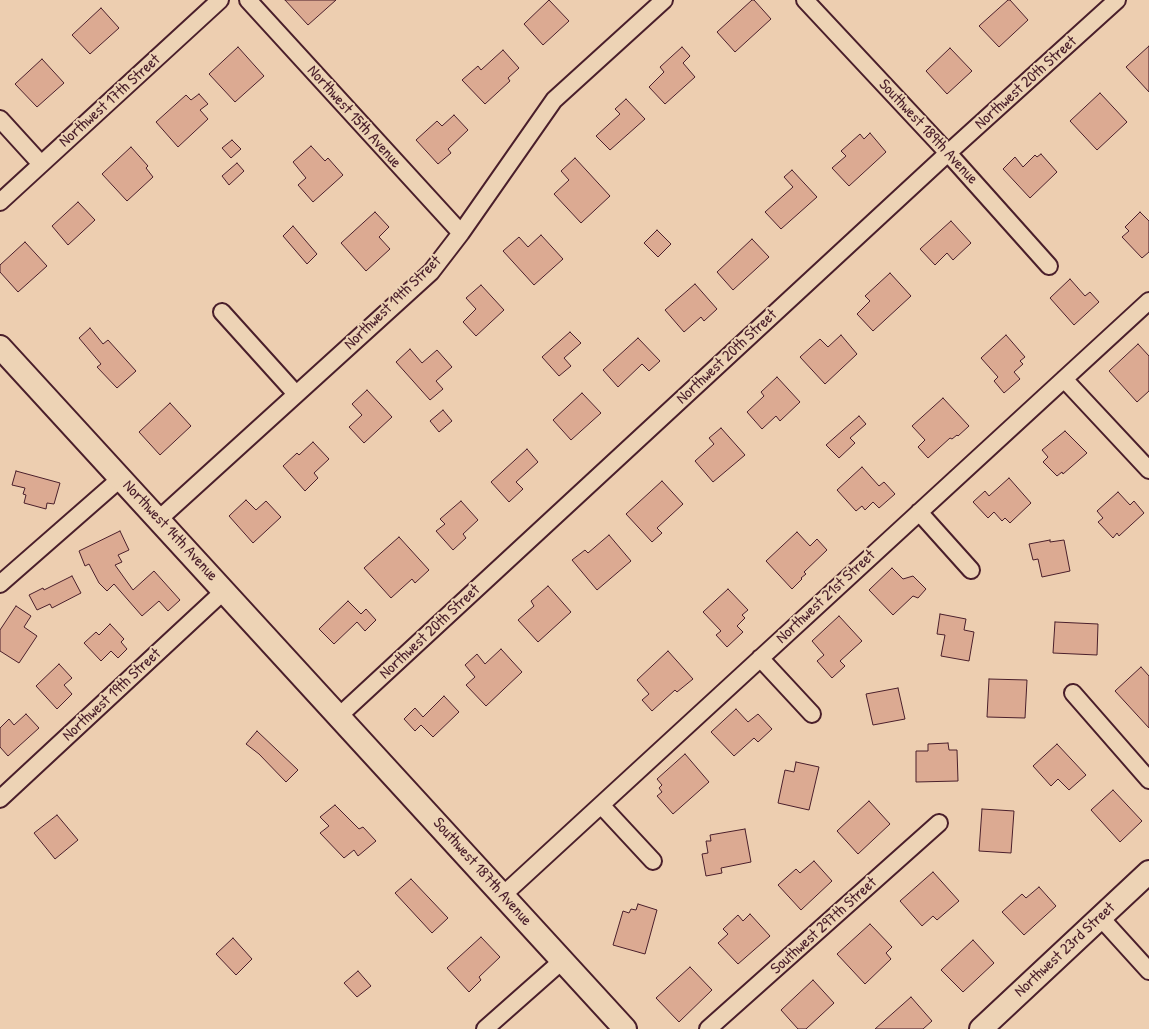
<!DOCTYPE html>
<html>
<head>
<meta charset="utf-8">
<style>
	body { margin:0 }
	canvas { display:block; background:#edceb0 }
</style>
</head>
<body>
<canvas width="1149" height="1029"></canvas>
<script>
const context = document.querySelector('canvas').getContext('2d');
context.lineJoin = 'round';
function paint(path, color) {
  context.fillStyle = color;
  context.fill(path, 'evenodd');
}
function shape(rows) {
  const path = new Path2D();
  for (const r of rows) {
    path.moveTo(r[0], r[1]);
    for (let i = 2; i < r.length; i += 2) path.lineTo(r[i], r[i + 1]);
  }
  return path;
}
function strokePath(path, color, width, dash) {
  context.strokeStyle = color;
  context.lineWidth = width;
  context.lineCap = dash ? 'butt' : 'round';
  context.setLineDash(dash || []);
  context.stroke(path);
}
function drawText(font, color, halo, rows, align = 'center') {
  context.font = font + ' "Patrick Hand",sans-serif';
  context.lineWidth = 4;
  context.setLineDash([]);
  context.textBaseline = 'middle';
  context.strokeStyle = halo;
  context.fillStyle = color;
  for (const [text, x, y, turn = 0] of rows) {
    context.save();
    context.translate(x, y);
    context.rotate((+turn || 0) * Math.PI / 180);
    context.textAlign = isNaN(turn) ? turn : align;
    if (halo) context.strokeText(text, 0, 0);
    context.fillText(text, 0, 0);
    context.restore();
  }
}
const building = shape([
	[285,0,336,0,308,25,285,0],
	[549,0,569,21,543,45,524,24,549,0],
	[752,0,754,0,771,19,735,52,717,32,752,0],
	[1008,0,1010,0,1028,20,999,47,979,26,1008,0],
	[101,8,119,28,90,54,72,35,101,8],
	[1149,46,1149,92,1126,67,1149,46],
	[238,47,264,76,235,102,209,74,238,47],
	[682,47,690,56,683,63,695,77,665,104,649,87,664,72,660,67,682,47],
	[950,48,972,71,947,94,926,71,950,48],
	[503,50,519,68,508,78,510,81,485,104,462,80,478,66,481,70,503,50],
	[42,59,64,83,37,107,15,84,42,59],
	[1100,93,1127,122,1097,150,1070,121,1100,93],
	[199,94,208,104,200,110,208,119,178,147,156,122,186,95,191,100,199,94],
	[626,99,645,119,610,150,596,136,620,114,615,109,626,99],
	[454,115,468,130,448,149,451,153,438,164,416,140,437,121,442,126,454,115],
	[870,133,886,152,849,186,832,168,846,156,841,151,860,134,864,139,870,133],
	[232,140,241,149,231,158,222,148,232,140],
	[311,146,325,161,328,158,343,175,313,202,298,185,306,178,293,162,311,146],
	[131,147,148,166,146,168,153,177,127,201,102,174,131,147],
	[1041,154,1057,172,1030,198,1003,169,1015,157,1023,167,1035,155,1037,157,1041,154],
	[575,158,610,196,581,223,554,194,569,180,561,171,575,158],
	[237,163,244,171,229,185,222,176,237,163],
	[792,170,817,197,781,229,765,212,793,187,784,177,792,170],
	[78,202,95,220,68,245,52,226,78,202],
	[375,212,389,227,379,237,390,249,366,271,341,243,375,212],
	[1140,212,1149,221,1149,252,1142,258,1122,237,1129,231,1125,227,1140,212],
	[951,221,971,243,953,260,947,253,935,265,920,249,951,221],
	[293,226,317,254,307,264,283,236,293,226],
	[657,230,671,244,658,257,644,243,657,230],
	[541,235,563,259,534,285,503,251,519,237,528,247,541,235],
	[752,239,769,257,733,290,717,272,752,239],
	[25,242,47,266,18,292,0,272,0,265,25,242],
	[890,273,911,296,873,331,857,314,870,301,865,296,890,273],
	[1070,279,1085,296,1090,292,1099,302,1074,325,1050,298,1070,279],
	[695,284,717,309,704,321,701,317,684,332,665,310,695,284],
	[481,285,504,310,476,336,463,322,476,309,466,298,481,285],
	[90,328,103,344,108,340,136,371,117,388,97,367,101,364,79,338,90,328],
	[570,332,581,343,564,358,571,366,559,376,542,357,570,332],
	[841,335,857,354,825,384,800,357,820,339,828,347,841,335],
	[1006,335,1025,357,1020,361,1023,364,1014,372,1020,379,1004,393,994,381,998,377,981,358,1006,335],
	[638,338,660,361,649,371,642,364,618,387,603,370,638,338],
	[1138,344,1149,356,1149,391,1137,402,1109,371,1138,344],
	[410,349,422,363,437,350,452,367,436,381,443,389,430,400,396,362,410,349],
	[777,377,800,402,780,421,776,416,762,429,747,412,764,396,761,392,777,377],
	[367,390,392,417,364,443,349,427,362,415,352,404,367,390],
	[582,393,601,413,571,440,553,420,582,393],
	[943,398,969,426,958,436,957,435,952,439,950,438,928,458,918,447,925,440,912,426,943,398],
	[170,403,191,426,160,455,139,432,170,403],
	[443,410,452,421,439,432,430,421,443,410],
	[859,416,866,424,850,438,855,443,839,458,826,445,859,416],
	[721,428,745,455,713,482,695,461,714,444,709,438,721,428],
	[1065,431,1087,453,1063,474,1062,472,1057,476,1043,462,1048,457,1042,450,1065,431],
	[313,442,329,459,314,473,318,478,305,491,283,466,297,453,299,455,313,442],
	[527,449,538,462,516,482,523,489,509,502,491,482,527,449],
	[862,467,879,486,884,482,895,494,879,508,873,502,865,510,862,506,856,511,837,490,862,467],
	[16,471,60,483,54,504,47,503,46,509,24,503,26,495,23,494,25,488,12,485,16,471],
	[1009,478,1031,503,1010,523,1005,518,1002,521,994,512,988,518,973,502,985,491,989,496,1009,478],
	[662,481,683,504,657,528,662,533,652,542,626,514,662,481],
	[1118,492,1130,505,1134,501,1144,513,1119,536,1117,533,1113,538,1098,522,1103,518,1097,511,1118,492],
	[246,500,256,510,266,501,281,517,253,543,229,516,246,500],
	[461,501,478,520,463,534,466,538,453,550,436,531,445,524,440,519,461,501],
	[120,531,129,550,118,555,122,562,115,565,133,590,154,571,180,600,168,611,159,601,142,616,114,584,107,591,99,583,89,564,85,566,79,551,120,531],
	[797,532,810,546,817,539,827,550,804,572,806,574,801,578,802,579,792,589,766,561,797,532],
	[609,535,631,561,597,590,572,560,585,550,588,553,609,535],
	[399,537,429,570,415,583,412,579,391,598,364,568,399,537],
	[1050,540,1050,542,1064,540,1070,571,1042,577,1038,559,1033,560,1029,544,1050,540],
	[892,568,903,579,913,576,926,589,918,598,913,596,893,615,869,590,892,568],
	[72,576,81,593,52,608,50,604,37,610,29,595,43,588,44,590,72,576],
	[548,586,571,612,538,642,518,620,534,606,531,601,548,586],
	[728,589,748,610,742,615,745,618,737,626,743,632,727,647,716,635,721,631,703,612,728,589],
	[348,601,361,614,366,609,376,620,365,631,357,622,334,644,319,629,348,601],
	[16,606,31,616,24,627,37,636,19,663,0,651,0,630,16,606],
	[940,614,966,619,964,630,974,632,969,661,941,656,945,635,937,634,940,614],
	[839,616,862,641,840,661,845,666,832,678,817,661,824,655,812,641,839,616],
	[1055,622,1098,624,1097,655,1053,653,1055,622],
	[110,624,124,639,121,642,127,649,118,658,111,651,101,661,84,643,96,632,99,635,110,624],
	[501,649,522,672,486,706,466,685,475,677,465,665,477,654,485,664,501,649],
	[668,651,693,679,677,692,675,690,652,711,642,700,649,694,637,680,668,651],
	[59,664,72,678,64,685,72,694,57,709,36,686,59,664],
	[1141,667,1149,676,1149,728,1115,691,1141,667],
	[989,679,1027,680,1025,718,987,717,989,679],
	[898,688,905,719,873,725,866,694,898,688],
	[444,696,459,712,433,737,421,725,415,731,404,719,415,708,423,717,444,696],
	[736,709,748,722,758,714,772,729,758,742,754,738,734,756,711,732,736,709],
	[26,714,39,728,8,756,0,747,0,728,9,719,14,725,26,714],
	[257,731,298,770,286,782,259,754,246,744,257,731],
	[948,743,949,750,957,750,958,781,916,782,916,751,928,751,928,744,948,743],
	[1057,744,1086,775,1069,790,1058,779,1051,786,1033,766,1057,744],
	[685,754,709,782,673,814,657,796,662,792,659,788,662,785,657,779,685,754],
	[796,762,819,767,809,810,778,803,785,770,794,772,796,762],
	[1113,790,1142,821,1120,842,1091,810,1113,790],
	[869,801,890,824,858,854,837,831,869,801],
	[335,805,359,829,363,827,376,841,358,856,354,850,344,858,320,833,329,826,320,817,335,805],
	[982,809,1014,811,1011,853,979,851,982,809],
	[57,815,78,840,55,859,34,833,57,815],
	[745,829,751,862,721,868,722,873,706,876,702,854,708,853,706,841,711,841,710,835,745,829],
	[814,861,832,881,801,910,778,885,796,869,800,873,814,861],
	[933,872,959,901,937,920,933,916,922,926,900,901,933,872],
	[411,879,448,918,432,933,395,893,411,879],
	[1039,887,1056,906,1024,935,1002,912,1022,894,1026,898,1039,887],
	[638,904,657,910,645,954,613,945,623,911,629,913,631,909,636,910,638,904],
	[750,914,770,936,738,964,718,943,728,934,723,929,738,915,743,921,750,914],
	[870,924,892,947,886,953,891,959,865,984,837,954,870,924],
	[481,937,500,957,479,977,481,980,469,992,447,968,481,937],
	[233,938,252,959,236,975,216,954,233,938],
	[973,940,994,963,963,992,941,970,973,940],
	[690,967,712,990,679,1022,656,998,690,967],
	[358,971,371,986,357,997,344,983,358,971],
	[813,980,834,1003,806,1029,798,1029,781,1010,813,980],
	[911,997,932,1021,923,1029,875,1029,911,997]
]);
paint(building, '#dcaa92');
strokePath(building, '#4a1f2b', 1);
const street = shape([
	[248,0,461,233],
	[805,0,948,153,1049,266],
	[0,119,41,164],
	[0,202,220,0],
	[222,312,296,394],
	[1064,379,1149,470],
	[919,512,971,570],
	[159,519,431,272,461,233,554,100,664,0],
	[0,584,121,478],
	[760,658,812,714],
	[1073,693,1149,780],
	[339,716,948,153,1117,0],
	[0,799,225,590],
	[601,805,653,861],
	[503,895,1149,301],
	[1100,917,1149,971],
	[485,1029,563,960],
	[708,1029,939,823]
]);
const secondary = shape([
	[0,347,625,1029],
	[981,1029,1149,872]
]);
strokePath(street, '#4a1f2b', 20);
strokePath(secondary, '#4a1f2b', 26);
strokePath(street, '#edd3b5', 16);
strokePath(secondary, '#edd3b5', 22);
drawText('16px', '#4a1f2b', '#edd3b5', [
	["Northwest 20th Street",1026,83,-42],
	["Northwest 17th Street",110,101,-42],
	["Northwest 15th Avenue",354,117,48],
	["Southwest 189th Avenue",928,132,47],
	["Northwest 19th Street",393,303,-44],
	["Northwest 20th Street",727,357,-43],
	["Northwest 14th Avenue",170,531,47],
	["Northwest 21st Street",826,597,-43],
	["Northwest 20th Street",430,632,-43],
	["Northwest 19th Street",112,695,-43],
	["Southwest 187th Avenue",482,872,48],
	["Southwest 297th Street",824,926,-42],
	["Northwest 23rd Street",1065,950,-43]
]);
</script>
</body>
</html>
